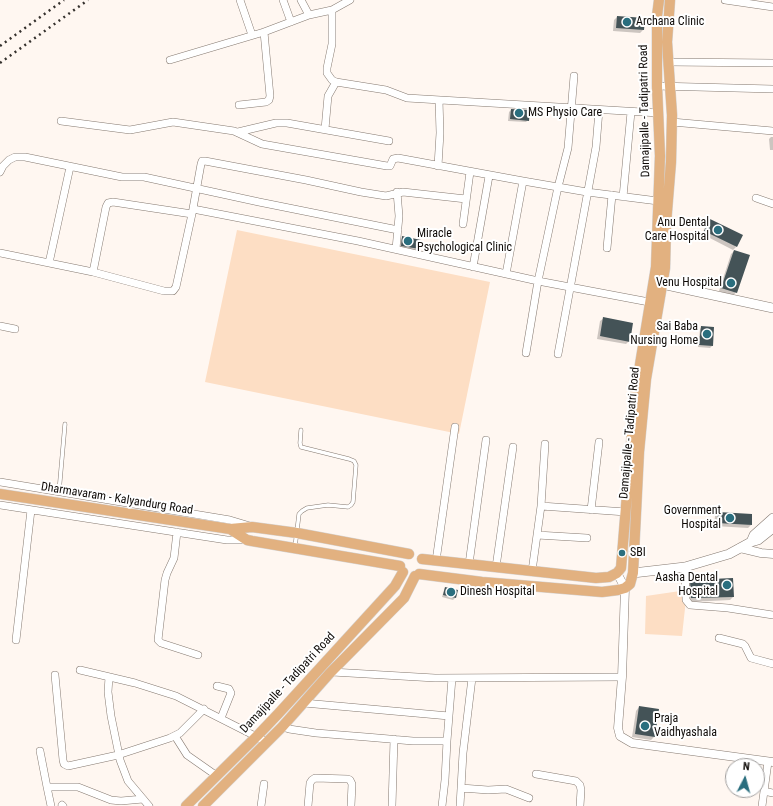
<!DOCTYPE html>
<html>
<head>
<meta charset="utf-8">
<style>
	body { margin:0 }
	#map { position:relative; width:773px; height:806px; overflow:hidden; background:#fff7f1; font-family:"Roboto Condensed",sans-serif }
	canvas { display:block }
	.north { position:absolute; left:725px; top:758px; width:40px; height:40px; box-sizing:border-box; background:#fff; border:1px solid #9f9d9c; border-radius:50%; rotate:6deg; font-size:11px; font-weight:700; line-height:16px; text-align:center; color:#0f0b08 }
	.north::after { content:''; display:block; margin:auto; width:14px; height:18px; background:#2a6e7e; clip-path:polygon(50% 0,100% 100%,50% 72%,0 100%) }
</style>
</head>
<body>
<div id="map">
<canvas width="773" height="806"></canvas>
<div class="north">N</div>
</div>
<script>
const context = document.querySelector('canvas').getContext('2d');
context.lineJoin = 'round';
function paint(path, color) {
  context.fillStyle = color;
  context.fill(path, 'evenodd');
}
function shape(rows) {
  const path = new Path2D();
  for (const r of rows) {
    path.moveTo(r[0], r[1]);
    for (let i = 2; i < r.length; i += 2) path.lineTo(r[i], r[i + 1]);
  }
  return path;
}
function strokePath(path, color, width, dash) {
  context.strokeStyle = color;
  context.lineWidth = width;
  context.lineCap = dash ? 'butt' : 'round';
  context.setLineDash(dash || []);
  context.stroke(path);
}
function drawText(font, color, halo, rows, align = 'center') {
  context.font = font + ' "Roboto Condensed",sans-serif';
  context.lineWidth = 4;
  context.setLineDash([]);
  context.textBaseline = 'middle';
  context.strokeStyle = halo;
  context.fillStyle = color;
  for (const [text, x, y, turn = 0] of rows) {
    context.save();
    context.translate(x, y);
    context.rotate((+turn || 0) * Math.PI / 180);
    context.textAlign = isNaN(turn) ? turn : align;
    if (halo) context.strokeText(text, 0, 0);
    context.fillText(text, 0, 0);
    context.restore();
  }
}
paint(shape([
	[237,230,490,282,459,434,205,382],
	[687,590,682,636,645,634,646,596]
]), '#fddec4');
paint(shape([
	[617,17,644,19,643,30,640,33,613,31,614,20],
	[511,110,528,120,526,122,508,121,509,112],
	[771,137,773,137,773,150,770,150,769,139],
	[710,220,736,247,733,250,702,234,707,223],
	[403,237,419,249,417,251,400,247,401,239],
	[734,251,736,292,733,296,719,291,731,254],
	[604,318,629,341,626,344,597,339,600,321],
	[702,327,712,346,710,348,698,347,700,329],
	[718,513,751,525,748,528,714,526,715,516],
	[691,581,733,597,730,600,689,602,688,584],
	[445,588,455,598,453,600,442,597,444,590],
	[639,707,654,737,651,740,632,737,636,711]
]), '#0003');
paint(shape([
	[617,16,645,18,644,30,616,28],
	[511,109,530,110,529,121,510,119],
	[710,219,743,235,737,247,704,231],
	[402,236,421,240,420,249,401,246],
	[734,250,750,255,737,293,721,288],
	[603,317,633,323,630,342,600,336],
	[701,326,714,327,713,346,699,345],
	[718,512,752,514,752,525,717,523],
	[733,578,734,597,691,598,690,580],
	[445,587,458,590,456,598,443,595],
	[639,706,659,709,655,737,635,734]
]), '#445357');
const service = shape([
	[59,492,65,424],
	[295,547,299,514,302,511,307,508,328,505,348,507,351,505,353,502,356,465,354,461,349,459,301,447,300,443,301,430]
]);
const minor = shape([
	[240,0,252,35],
	[283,0,291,22],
	[301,0,309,15],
	[350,0,332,10,332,44,327,68,327,73,332,80,336,82,386,90,407,98,659,113],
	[725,0,773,7],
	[170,60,264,32,309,15,332,10],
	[668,62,773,63],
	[657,86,773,89],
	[239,105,266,102,269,100,270,96,264,32],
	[61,121,130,130,173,122,234,131,262,144,387,166,390,166,393,159,398,158,523,181,587,192,658,201],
	[672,122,773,131],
	[325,129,328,96,336,82],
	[238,132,276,123,287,123,389,141],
	[438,166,440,133,439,100],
	[0,172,3,166,9,160,15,157,25,157,122,177,144,177,259,202,398,230],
	[623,197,631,112],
	[756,198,773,204],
	[193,209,358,241,538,281,649,302],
	[463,224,470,172],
	[607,248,612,195],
	[396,249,399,216,397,192],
	[0,253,93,272,164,291,173,291,176,287,192,214,201,164,202,161,205,161,306,180,361,192,386,196,403,192,466,199],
	[49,263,70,167],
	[473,267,489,176],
	[93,272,106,207,108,203,113,202,192,214],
	[506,274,523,181],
	[0,326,15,329],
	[526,353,538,281,558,187,568,148,574,76],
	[558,354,596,147,599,110],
	[0,482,230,520,250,526],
	[0,505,227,540,247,540],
	[541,506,626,512],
	[591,510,599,442],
	[177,532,174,558,167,573,165,580,158,640,161,643,198,655],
	[537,535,587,538],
	[436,561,455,427],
	[469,564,486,440],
	[496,567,513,447],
	[685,567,686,600,690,605,728,608,773,615],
	[532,571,541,506,545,444],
	[719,638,743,644,745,646,751,658,773,664],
	[16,640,31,510],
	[80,670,135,683,176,696,267,742],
	[332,672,435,678,622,677],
	[55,675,63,760,64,764,68,766,118,755,170,738,180,733,204,709],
	[109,677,108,692,111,716,120,760,128,781,149,806],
	[217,686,229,689,231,693,221,718],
	[304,703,449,716],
	[282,727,289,729,316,733,366,737,413,741,447,741,445,780,442,806],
	[175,736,187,755,217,776],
	[447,741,452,678],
	[40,751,47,787,78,787,111,800,121,801,143,799],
	[536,774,576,781,580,785,581,790,580,806],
	[47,787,51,806],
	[461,788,488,790,506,789,529,798],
	[764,791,773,793],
	[62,805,63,806],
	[261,806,264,784],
	[308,806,310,783,312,780,315,778,348,779,350,780,352,784,351,806],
	[392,806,394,739],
	[460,806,463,753,472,678],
	[762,806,768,762]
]);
const tertiary = shape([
	[740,548,761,553,773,554],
	[617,573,625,588,622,677,618,728,620,736,632,743,773,762]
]);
const secondary = shape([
	[662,284,773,308],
	[751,542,754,535,773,518],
	[633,573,685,567,729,554,751,542,758,540,773,528]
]);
const primary = shape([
	[0,494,230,529,252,527,297,533,409,554],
	[230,529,247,540,252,541,400,566],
	[422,559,596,578,609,577,617,573,621,568,635,395,656,267,660,156,657,86,657,16,659,0],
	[419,574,482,582,602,592,618,590,625,588,630,584,633,573,639,452,646,379,665,268,666,224,671,162,672,115,667,42,670,0],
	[186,806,257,736,278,714,395,586,403,572],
	[203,806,282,727,329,674,404,598,415,576]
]);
strokePath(service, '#857970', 4.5);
strokePath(minor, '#857970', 8);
strokePath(tertiary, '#857970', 9);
strokePath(secondary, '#857970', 10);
strokePath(primary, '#d4d3d3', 11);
strokePath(service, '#fff', 3.5);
strokePath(minor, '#fff', 7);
strokePath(tertiary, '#fff', 8);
strokePath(secondary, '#fff', 9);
strokePath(primary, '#e2b180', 10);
strokePath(shape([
	[0,46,64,0],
	[0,63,88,0]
]), '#35312d', 2.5, [2, 4]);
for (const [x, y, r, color] of [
	[627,22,5,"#2a6e7e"],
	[519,113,5,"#2a6e7e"],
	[718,230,5,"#2a6e7e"],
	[408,241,5,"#2a6e7e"],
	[731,283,5,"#2a6e7e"],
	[707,334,5,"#2a6e7e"],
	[730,518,5,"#2a6e7e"],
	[622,553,4,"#2a6e7e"],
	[727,585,5,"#2a6e7e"],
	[451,592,5,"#2a6e7e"],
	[645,726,5,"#2a6e7e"]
]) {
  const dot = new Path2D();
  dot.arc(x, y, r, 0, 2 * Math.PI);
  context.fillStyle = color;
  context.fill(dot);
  strokePath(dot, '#fff', 1.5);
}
drawText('12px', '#0f0b08', '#fff', [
	["Archana Clinic",636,22],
	["MS Physio Care",528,113],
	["Anu Dental",709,223,"right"],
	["Care Hospital",709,237,"right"],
	["Miracle",417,234],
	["Psychological Clinic",417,248],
	["Venu Hospital",722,283,"right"],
	["Sai Baba",698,327,"right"],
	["Nursing Home",698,341,"right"],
	["Government",721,511,"right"],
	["Hospital",721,525,"right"],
	["SBI",630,553],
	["Aasha Dental",718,578,"right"],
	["Hospital",718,592,"right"],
	["Dinesh Hospital",460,592],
	["Praja",654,719],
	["Vaidhyashala",654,733]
], 'left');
drawText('12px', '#0f0b08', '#fff', [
	["Damajipalle - Tadipatri Road",645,111,-91],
	["Damajipalle - Tadipatri Road",630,433,-85],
	["Dharmavaram - Kalyandurg Road",117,499,9],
	["Damajipalle - Tadipatri Road",288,683,-47]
]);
</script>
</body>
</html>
